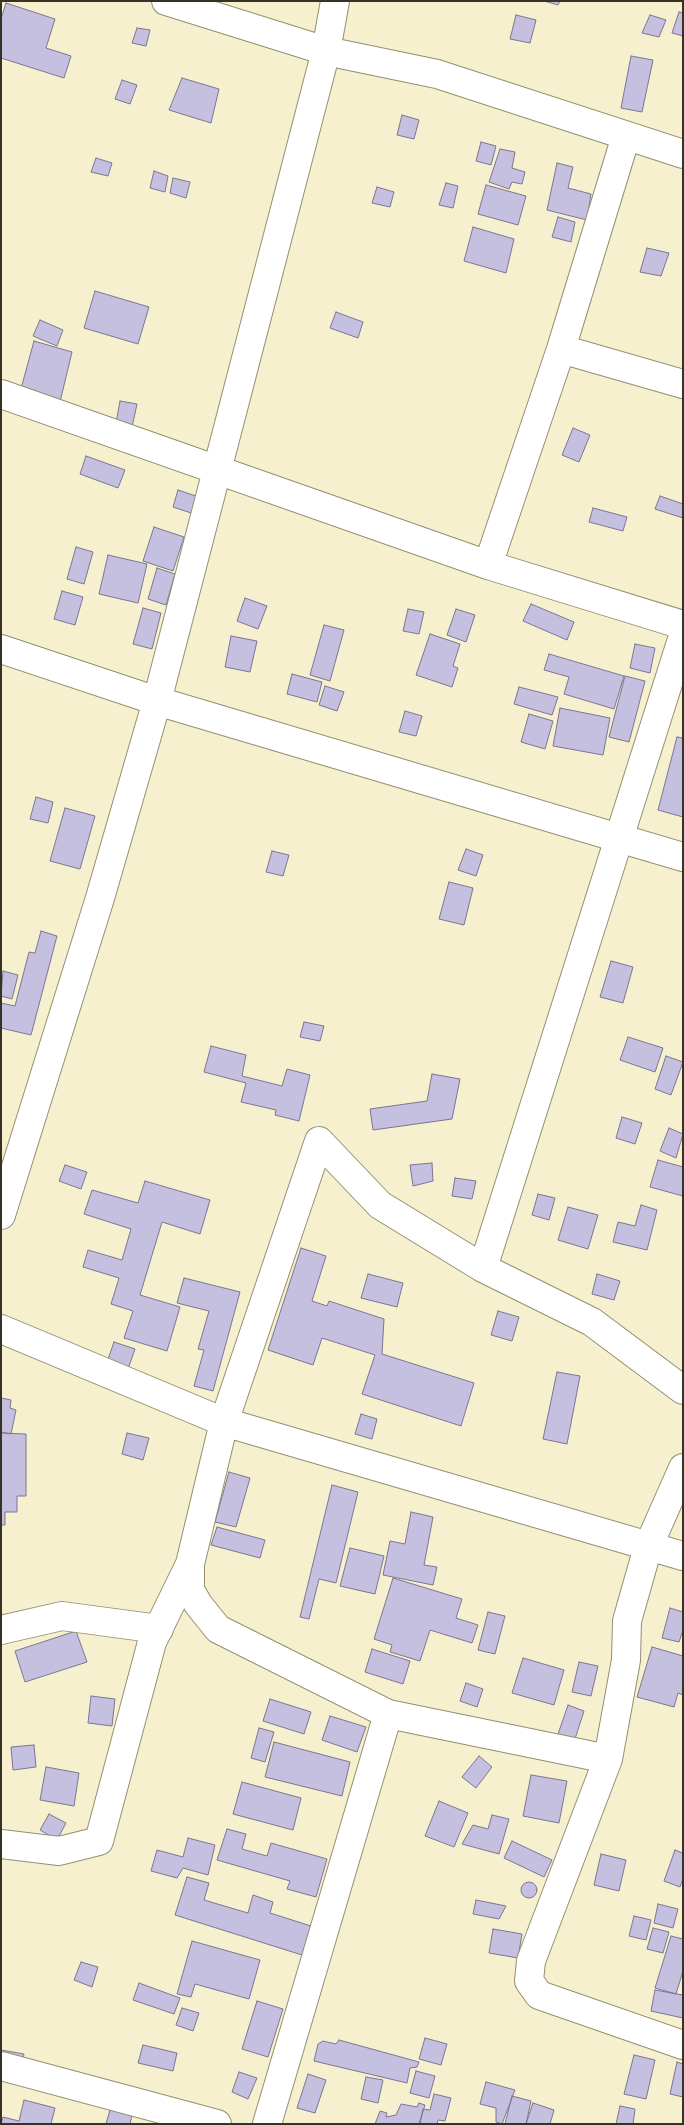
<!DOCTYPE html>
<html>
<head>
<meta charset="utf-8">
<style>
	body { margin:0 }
	#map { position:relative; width:684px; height:2125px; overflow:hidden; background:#f6f0ce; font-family:Bitter,serif }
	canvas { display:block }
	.frame { position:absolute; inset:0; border:2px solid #363326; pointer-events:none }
</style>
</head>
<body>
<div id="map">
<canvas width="684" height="2125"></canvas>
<div class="frame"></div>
</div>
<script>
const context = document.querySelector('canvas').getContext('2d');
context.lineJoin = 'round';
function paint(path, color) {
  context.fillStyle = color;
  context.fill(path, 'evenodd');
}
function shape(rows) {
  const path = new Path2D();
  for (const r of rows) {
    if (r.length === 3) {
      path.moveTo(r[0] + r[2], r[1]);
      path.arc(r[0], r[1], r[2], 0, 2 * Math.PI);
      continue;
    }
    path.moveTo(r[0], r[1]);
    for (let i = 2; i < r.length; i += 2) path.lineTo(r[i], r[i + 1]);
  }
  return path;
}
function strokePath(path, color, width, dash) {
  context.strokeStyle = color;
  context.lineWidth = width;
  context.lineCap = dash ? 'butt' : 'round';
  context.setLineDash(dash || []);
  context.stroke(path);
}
const building = shape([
	[544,1,560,1,558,5,544,1],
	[6,3,55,19,46,48,71,56,64,78,1,58,1,19,6,3],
	[679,12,683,13,683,36,672,33,679,12],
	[516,15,536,20,530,43,510,39,516,15],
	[650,15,666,20,659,37,642,33,650,15],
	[137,28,150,30,146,46,132,43,137,28],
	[631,56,653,60,642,112,621,108,631,56],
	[182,78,219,89,211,123,169,110,182,78],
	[122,80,137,85,130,104,115,99,122,80],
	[402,115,419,120,414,139,397,135,402,115],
	[481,142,496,146,491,165,476,161,481,142],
	[500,149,515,152,512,168,525,172,522,184,512,182,509,189,489,182,500,149],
	[96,158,112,163,108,176,91,172,96,158],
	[557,163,573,167,568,188,591,194,587,220,547,210,557,163],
	[154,171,168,176,165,192,150,188,154,171],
	[173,178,190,182,186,198,170,193,173,178],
	[446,183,458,186,453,208,439,205,446,183],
	[486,185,526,196,518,225,478,214,486,185],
	[377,187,394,192,390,207,372,203,377,187],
	[558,217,575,222,571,242,552,237,558,217],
	[473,227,514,239,506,273,464,261,473,227],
	[647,248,669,253,661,276,640,272,647,248],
	[95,291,149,307,138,344,84,328,95,291],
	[336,312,363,322,358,338,330,328,336,312],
	[40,320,63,330,57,346,33,336,40,320],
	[34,341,72,352,59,406,19,396,34,341],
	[120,401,137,404,132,427,116,423,120,401],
	[573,428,590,435,579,462,562,455,573,428],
	[86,456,125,470,118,488,80,474,86,456],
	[178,490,199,497,194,514,173,507,178,490],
	[660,496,683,504,683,518,655,509,660,496],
	[593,508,627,517,623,531,589,522,593,508],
	[154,527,184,537,173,571,143,561,154,527],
	[76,547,93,552,84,584,67,579,76,547],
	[108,555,147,564,138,603,99,594,108,555],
	[157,568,175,574,166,605,148,599,157,568],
	[62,591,83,597,75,625,54,619,62,591],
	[245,598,267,606,258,629,237,621,245,598],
	[531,604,574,622,567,640,523,621,531,604],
	[143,608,161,613,152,649,133,644,143,608],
	[408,609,424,612,419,634,403,631,408,609],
	[456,609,475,615,466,642,447,635,456,609],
	[324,625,344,630,330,681,310,675,324,625],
	[430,634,460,644,453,666,458,668,452,687,416,675,430,634],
	[231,636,257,641,250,672,225,667,231,636],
	[635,644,655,648,650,673,630,668,635,644],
	[549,654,624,676,614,709,564,694,569,677,544,670,549,654],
	[292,674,322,682,317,702,287,694,292,674],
	[625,676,645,681,629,742,609,737,625,676],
	[325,686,344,692,337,711,319,705,325,686],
	[519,687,558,697,552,715,514,704,519,687],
	[560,708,610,718,603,755,553,746,560,708],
	[405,711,422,716,416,736,399,732,405,711],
	[529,714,553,721,545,749,521,742,529,714],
	[677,737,683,738,683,817,658,810,677,737],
	[36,797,53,802,48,823,30,819,36,797],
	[65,808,95,816,80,869,50,861,65,808],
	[466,849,483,855,476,876,458,870,466,849],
	[272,851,289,855,283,876,266,872,272,851],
	[449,882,473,888,464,925,439,919,449,882],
	[41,931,57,936,31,1035,1,1028,1,1003,15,1006,29,952,35,953,41,931],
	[611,961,633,967,623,1003,600,997,611,961],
	[3,971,18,975,12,999,1,996,3,971],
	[304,1022,324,1026,320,1041,300,1037,304,1022],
	[628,1037,663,1048,655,1072,620,1060,628,1037],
	[211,1046,246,1055,242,1076,282,1086,287,1069,310,1075,299,1121,275,1115,276,1110,241,1102,246,1083,204,1072,211,1046],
	[666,1056,683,1062,671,1095,655,1089,666,1056],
	[432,1074,460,1079,452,1119,373,1130,370,1109,427,1101,432,1074],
	[622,1117,642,1123,635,1144,616,1138,622,1117],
	[669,1128,683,1134,676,1158,660,1151,669,1128],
	[658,1160,683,1167,683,1196,650,1187,658,1160],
	[432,1163,433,1181,413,1186,410,1165,432,1163],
	[65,1165,87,1172,81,1189,59,1181,65,1165],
	[455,1178,476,1181,472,1199,452,1196,455,1178],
	[145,1181,210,1200,200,1234,162,1222,140,1295,180,1307,167,1351,124,1338,133,1311,111,1304,119,1278,83,1267,88,1250,122,1260,131,1229,84,1214,92,1190,138,1203,145,1181],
	[538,1194,555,1198,549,1220,532,1215,538,1194],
	[641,1205,657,1210,647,1250,613,1242,618,1222,635,1226,641,1205],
	[568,1207,598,1215,588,1249,558,1240,568,1207],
	[301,1248,326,1256,312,1301,327,1306,329,1301,384,1319,382,1354,474,1383,461,1426,362,1394,375,1355,322,1338,313,1365,268,1350,301,1248],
	[368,1274,403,1283,397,1307,361,1298,368,1274],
	[597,1274,620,1281,614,1300,592,1294,597,1274],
	[184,1278,240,1292,213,1391,194,1386,204,1350,198,1349,209,1311,177,1303,184,1278],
	[498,1311,519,1317,512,1341,491,1335,498,1311],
	[114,1342,135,1349,128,1369,107,1362,114,1342],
	[557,1372,580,1376,567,1444,543,1439,557,1372],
	[1,1398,11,1400,10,1408,16,1410,11,1434,1,1432,1,1398],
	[361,1414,377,1419,372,1439,355,1434,361,1414],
	[1,1433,26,1434,26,1496,17,1496,17,1512,5,1512,5,1525,1,1525,1,1433],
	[127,1433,149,1438,143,1460,122,1454,127,1433],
	[229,1472,250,1478,236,1527,215,1522,229,1472],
	[332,1485,358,1492,336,1583,319,1579,309,1619,300,1617,332,1485],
	[411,1512,433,1517,424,1565,437,1567,433,1585,383,1575,390,1541,405,1544,411,1512],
	[217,1527,265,1540,260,1558,211,1545,217,1527],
	[350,1548,384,1556,375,1594,340,1586,350,1548],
	[393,1578,462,1599,456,1618,478,1625,472,1643,430,1630,420,1661,390,1652,392,1645,374,1639,393,1578],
	[670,1608,683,1612,683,1630,679,1642,662,1638,670,1608],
	[488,1612,505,1616,495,1654,478,1650,488,1612],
	[76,1631,87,1662,25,1682,15,1651,76,1631],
	[652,1647,683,1656,683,1695,678,1693,674,1707,637,1697,652,1647],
	[372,1649,410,1661,403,1684,365,1672,372,1649],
	[523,1658,564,1670,554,1705,512,1693,523,1658],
	[579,1662,598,1666,591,1696,572,1692,579,1662],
	[466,1683,483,1689,477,1707,460,1701,466,1683],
	[91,1696,115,1699,112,1726,88,1723,91,1696],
	[270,1699,311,1712,304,1734,263,1721,270,1699],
	[568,1705,584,1711,574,1742,557,1737,568,1705],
	[330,1716,366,1727,357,1752,322,1740,330,1716],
	[259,1728,274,1732,265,1762,251,1758,259,1728],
	[274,1742,350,1762,342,1796,265,1777,274,1742],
	[34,1745,36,1767,13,1770,11,1747,34,1745],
	[479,1756,492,1767,476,1788,462,1777,479,1756],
	[46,1767,79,1773,74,1806,40,1800,46,1767],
	[531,1775,567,1781,559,1823,523,1816,531,1775],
	[242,1782,301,1798,293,1830,233,1814,242,1782],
	[439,1801,468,1813,454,1847,425,1836,439,1801],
	[49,1814,66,1823,57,1840,40,1830,49,1814],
	[492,1815,509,1819,499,1854,462,1844,473,1825,488,1829,492,1815],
	[227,1829,246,1834,242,1849,267,1856,271,1843,327,1859,316,1897,287,1889,290,1881,217,1860,227,1829],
	[188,1838,215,1845,208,1875,183,1868,177,1878,151,1871,157,1850,183,1857,188,1838],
	[512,1841,552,1860,544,1877,504,1858,512,1841],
	[675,1850,683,1853,683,1879,680,1887,664,1881,675,1850],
	[601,1854,626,1860,619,1891,594,1885,601,1854],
	[187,1877,209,1883,204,1900,248,1913,253,1895,273,1902,270,1913,311,1926,302,1955,175,1915,187,1877],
	[529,1890,8],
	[476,1900,506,1906,499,1919,473,1914,476,1900],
	[658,1904,678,1909,673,1928,654,1923,658,1904],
	[634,1916,651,1920,646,1940,629,1936,634,1916],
	[653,1928,669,1932,663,1953,647,1949,653,1928],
	[493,1929,522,1934,518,1958,489,1953,493,1929],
	[671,1936,683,1939,683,1971,676,1994,655,1988,671,1936],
	[192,1941,260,1960,249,1999,195,1984,191,1997,177,1994,192,1941],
	[81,1962,98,1967,92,1987,74,1980,81,1962],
	[139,1983,180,1998,174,2014,133,2000,139,1983],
	[655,1990,683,1995,683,2018,651,2011,655,1990],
	[257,2001,283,2009,268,2057,242,2049,257,2001],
	[182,2008,199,2013,193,2031,176,2025,182,2008],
	[425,2038,447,2044,441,2065,419,2059,425,2038],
	[339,2040,419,2062,417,2067,410,2068,407,2083,314,2061,318,2044,323,2041,336,2044,339,2040],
	[143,2045,177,2053,173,2071,138,2063,143,2045],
	[1,2050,24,2054,21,2068,1,2065,1,2050],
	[634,2055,655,2060,646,2099,624,2094,634,2055],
	[677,2062,683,2064,683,2097,670,2094,677,2062],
	[416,2071,435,2076,429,2098,410,2093,416,2071],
	[239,2072,257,2078,248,2099,232,2092,239,2072],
	[308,2074,326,2080,315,2113,297,2108,308,2074],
	[366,2077,383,2080,378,2103,361,2099,366,2077],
	[486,2082,515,2090,502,2124,496,2122,496,2108,480,2104,486,2082],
	[434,2094,451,2098,445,2121,438,2120,437,2124,420,2124,423,2109,430,2110,434,2094],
	[512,2096,531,2101,526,2124,505,2124,512,2096],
	[24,2100,55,2108,51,2124,1,2124,3,2117,19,2121,24,2100],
	[419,2103,425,2105,419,2124,375,2124,380,2111,387,2113,386,2117,396,2115,401,2104,417,2107,419,2103],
	[533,2103,554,2110,550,2124,526,2124,533,2103],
	[620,2106,635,2109,633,2124,616,2124,620,2106],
	[110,2110,132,2115,130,2124,106,2124,110,2110]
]);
paint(building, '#c6c0e0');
strokePath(building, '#7b7592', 1);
const minor = shape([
	[166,1,326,51,437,74,683,154],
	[561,349,683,384],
	[1,394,488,565,683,625],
	[488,565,561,349,626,136],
	[1,649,157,701,683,857],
	[1,1215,100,898,157,701,326,51,335,1],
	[483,1268,683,636],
	[1,1329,224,1422,683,1556],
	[683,1468,648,1547,627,1621,626,1660,608,1759,531,1961,529,1981,539,1995,683,2045],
	[1,1630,62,1616,159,1629],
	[608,1759,388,1714,218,1629,198,1604,190,1590,190,1564,224,1422,319,1141,380,1205,483,1268,592,1322,683,1390],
	[1,1844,59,1851,99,1841,152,1642,189,1566],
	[1,2066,217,2124],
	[267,2124,388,1714]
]);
strokePath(minor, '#948f70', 30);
strokePath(minor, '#fff', 28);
</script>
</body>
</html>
